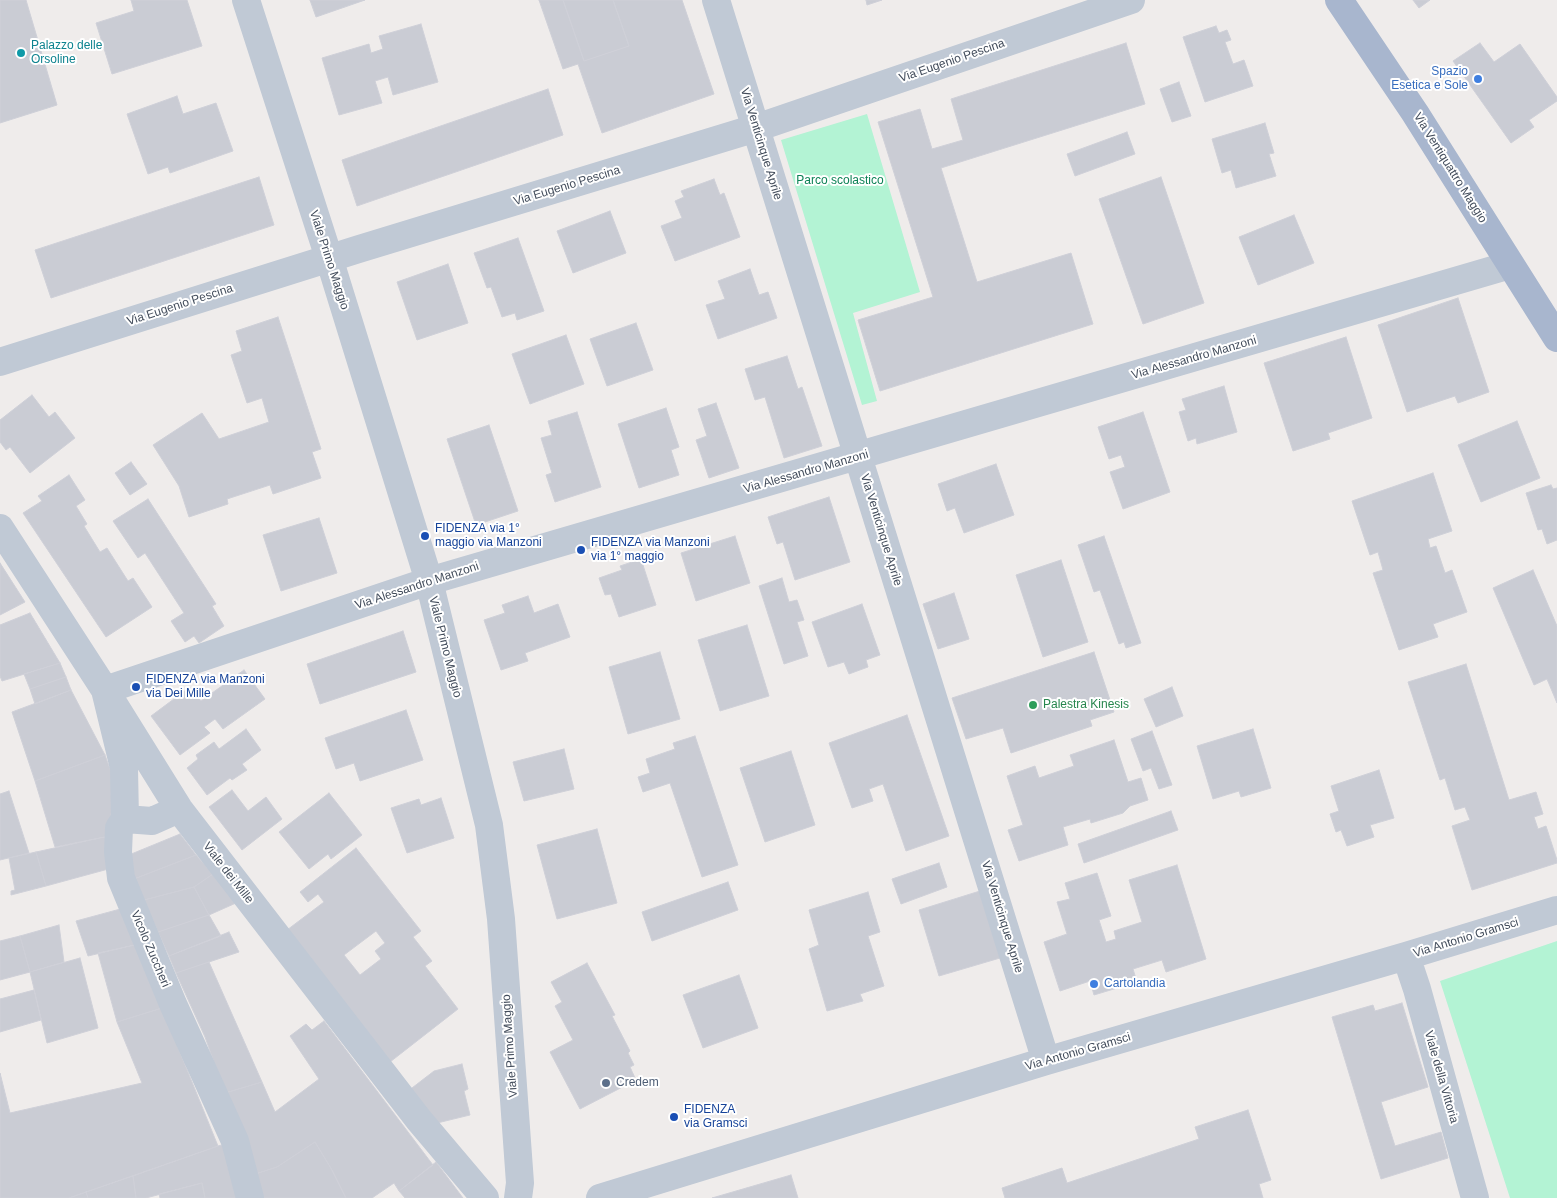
<!DOCTYPE html>
<html>
<head>
<meta charset="utf-8">
<style>
	body { margin:0 }
	canvas { display:block; background:#efeceb }
</style>
</head>
<body>
<canvas width="1557" height="1198"></canvas>
<script>
const context = document.querySelector('canvas').getContext('2d');
context.lineJoin = 'round';
function paint(path, color) {
  context.fillStyle = color;
  context.fill(path, 'evenodd');
}
function shape(rows) {
  const path = new Path2D();
  for (const r of rows) {
    path.moveTo(r[0], r[1]);
    for (let i = 2; i < r.length; i += 2) path.lineTo(r[i], r[i + 1]);
  }
  return path;
}
function strokePath(path, color, width, dash) {
  context.strokeStyle = color;
  context.lineWidth = width;
  context.lineCap = dash ? 'butt' : 'round';
  context.setLineDash(dash || []);
  context.stroke(path);
}
function drawText(font, color, halo, rows, align = 'center') {
  context.font = font + ' Arial,sans-serif';
  context.lineWidth = 4;
  context.setLineDash([]);
  context.textBaseline = 'middle';
  context.strokeStyle = halo;
  context.fillStyle = color;
  for (const [text, x, y, turn = 0] of rows) {
    context.save();
    context.translate(x, y);
    context.rotate((+turn || 0) * Math.PI / 180);
    context.textAlign = isNaN(turn) ? turn : align;
    if (halo) context.strokeText(text, 0, 0);
    context.fillText(text, 0, 0);
    context.restore();
  }
}
paint(shape([
	[867,114,920,292,853,313,877,401,862,405,781,140],
	[1557,941,1557,1198,1510,1198,1440,981]
]), '#b3f3d4');
const building = shape([
	[0,0,26,0,57,105,0,123,0,0],
	[131,0,187,0,202,46,112,74,96,23,134,11,131,0],
	[310,0,365,0,316,17,310,0],
	[539,0,563,0,584,61,629,46,613,0,682,0,714,94,602,133,578,64,563,69,539,0],
	[563,0,613,0,629,46,584,61,563,0],
	[866,0,882,0,867,5,866,0],
	[1413,0,1430,0,1419,8,1413,0],
	[421,24,438,82,393,95,388,77,375,81,382,103,339,115,322,58,369,44,371,53,383,49,379,36,421,24],
	[1216,26,1219,33,1227,30,1231,40,1225,42,1233,64,1244,60,1253,86,1205,102,1183,37,1216,26],
	[1126,43,1145,104,941,168,977,282,1071,253,1093,324,880,391,858,320,933,297,878,122,920,109,932,149,963,140,951,99,1126,43],
	[1480,43,1494,62,1520,44,1557,97,1557,101,1529,120,1534,127,1511,143,1453,61,1480,43],
	[1179,82,1191,116,1172,122,1160,89,1179,82],
	[548,89,563,135,357,206,342,160,548,89],
	[177,96,183,114,216,103,233,151,170,173,168,167,148,174,127,114,177,96],
	[1265,123,1274,153,1269,154,1276,176,1236,188,1231,170,1222,173,1212,139,1265,123],
	[1127,132,1135,154,1075,176,1067,154,1127,132],
	[259,177,274,225,51,298,35,250,259,177],
	[1161,177,1204,303,1143,324,1099,199,1161,177],
	[714,179,720,195,724,193,740,237,675,261,661,226,682,218,675,201,684,197,681,191,714,179],
	[610,211,626,253,573,273,557,231,610,211],
	[1294,215,1314,263,1258,285,1239,237,1294,215],
	[518,238,544,311,517,320,515,313,502,317,491,287,487,288,474,253,518,238],
	[448,264,468,323,417,340,397,282,448,264],
	[750,269,759,295,768,292,777,318,718,339,706,305,725,299,718,281,750,269],
	[1458,298,1489,392,1458,403,1455,396,1407,412,1378,325,1458,298],
	[278,317,321,449,312,452,321,478,273,494,270,485,227,499,228,504,189,517,179,486,153,445,202,413,219,439,269,422,262,398,247,403,231,355,242,351,236,331,278,317],
	[636,323,653,370,607,386,590,339,636,323],
	[566,335,584,384,530,404,512,354,566,335],
	[1346,337,1372,418,1328,433,1330,439,1293,451,1264,363,1346,337],
	[787,356,798,389,802,387,822,446,784,458,765,397,755,400,745,369,787,356],
	[1224,386,1237,432,1197,444,1196,438,1188,441,1179,412,1186,410,1182,399,1224,386],
	[32,395,49,417,55,412,75,438,30,473,10,447,6,450,0,442,0,420,32,395],
	[716,403,739,468,709,478,696,440,707,436,698,409,716,403],
	[666,408,679,447,671,450,679,475,639,488,618,424,666,408],
	[577,412,601,487,555,502,546,475,552,473,541,438,552,435,548,421,577,412],
	[1143,412,1170,492,1123,509,1110,472,1125,467,1121,455,1109,459,1098,427,1143,412],
	[1517,421,1540,478,1481,502,1458,445,1517,421],
	[489,425,518,511,476,525,447,439,489,425],
	[131,462,147,484,130,495,115,473,131,462],
	[996,464,1014,515,964,533,955,508,947,511,938,484,996,464],
	[1433,473,1452,531,1428,539,1430,548,1436,546,1445,573,1452,570,1467,612,1433,624,1438,637,1399,650,1373,573,1383,570,1378,552,1370,555,1352,501,1433,473],
	[69,475,85,500,76,506,87,524,84,526,100,552,107,548,128,581,133,578,152,607,106,637,23,513,42,501,38,496,69,475],
	[1551,485,1553,489,1557,488,1557,540,1547,544,1542,529,1538,530,1526,493,1551,485],
	[829,497,850,562,795,580,783,542,777,544,768,517,829,497],
	[148,499,216,604,212,606,224,626,199,643,194,636,185,642,171,621,184,613,145,553,138,558,113,521,148,499],
	[319,518,337,573,281,591,263,535,319,518],
	[735,536,750,583,696,601,681,553,735,536],
	[1104,536,1141,643,1126,648,1124,642,1119,644,1100,590,1094,592,1078,545,1104,536],
	[641,559,656,605,619,617,611,594,605,595,599,578,622,570,620,566,641,559],
	[1061,560,1088,642,1043,657,1016,575,1061,560],
	[0,563,25,602,0,615,0,563],
	[1533,570,1557,626,1557,703,1547,679,1534,685,1493,588,1533,570],
	[782,578,789,602,797,600,804,620,797,622,808,656,784,664,759,586,782,578],
	[954,593,969,639,938,649,923,604,954,593],
	[528,596,534,613,558,604,570,637,525,653,528,661,501,670,484,620,505,613,502,605,528,596],
	[862,604,880,655,866,660,868,667,849,674,844,662,828,667,812,622,862,604],
	[30,613,60,663,2,681,0,676,0,625,30,613],
	[747,625,769,696,720,711,698,640,747,625],
	[403,631,416,672,320,704,307,664,403,631],
	[660,652,680,719,628,734,609,667,660,652],
	[1094,652,1114,712,1090,720,1092,726,1011,753,1003,728,966,739,952,698,1094,652],
	[60,663,66,677,30,689,24,674,60,663],
	[1466,664,1509,800,1536,792,1543,814,1534,817,1538,829,1546,826,1557,860,1557,863,1472,890,1452,826,1470,820,1465,807,1455,810,1445,778,1440,780,1408,682,1466,664],
	[244,670,265,699,223,729,215,719,204,727,210,733,180,755,151,716,190,687,201,701,244,670],
	[66,677,71,690,35,704,30,689,66,677],
	[1172,687,1183,716,1156,727,1144,699,1172,687],
	[71,690,105,755,35,781,12,712,71,690],
	[406,710,423,760,360,781,354,763,336,769,325,738,406,710],
	[907,715,949,836,906,851,883,784,869,789,873,801,852,808,829,743,907,715],
	[246,729,261,750,242,764,247,770,232,780,230,778,207,795,187,768,198,759,196,755,214,742,219,749,246,729],
	[1253,729,1271,788,1241,797,1239,791,1213,799,1197,746,1253,729],
	[1152,731,1172,785,1159,789,1151,768,1143,771,1131,739,1152,731],
	[695,736,738,865,702,877,670,783,643,792,638,777,650,773,646,759,675,749,673,743,695,736],
	[1114,740,1128,782,1141,778,1148,800,1130,806,1123,813,1091,823,1090,819,1063,827,1068,845,1019,861,1008,830,1023,825,1007,776,1035,766,1039,778,1074,766,1070,755,1114,740],
	[564,749,574,789,524,801,513,762,564,749],
	[791,751,815,825,765,842,740,768,791,751],
	[105,755,118,791,119,810,111,813,114,835,55,847,35,781,105,755],
	[1379,770,1394,818,1370,825,1374,837,1347,846,1341,830,1336,832,1330,814,1339,811,1331,786,1379,770],
	[232,790,248,811,266,797,282,819,242,850,209,807,232,790],
	[9,791,29,853,0,860,0,794,9,791],
	[329,793,362,835,331,859,328,854,309,869,279,832,329,793],
	[441,798,454,838,407,853,391,808,419,799,421,805,441,798],
	[1171,811,1178,830,1084,863,1078,844,1171,811],
	[597,829,617,903,557,919,537,845,597,829],
	[180,834,196,855,134,879,124,857,180,834],
	[114,835,112,868,46,886,36,852,114,835],
	[356,848,421,931,413,937,432,961,425,966,458,1009,390,1062,287,930,324,902,318,894,308,902,300,892,356,848],
	[376,931,385,943,375,951,381,959,360,975,344,955,376,931],
	[36,852,46,886,11,895,11,891,15,890,9,858,36,852],
	[196,855,213,874,194,887,144,900,134,879,196,855],
	[939,863,947,887,901,904,892,879,939,863],
	[1177,865,1206,959,1166,972,1162,960,1133,969,1137,982,1094,995,1090,981,1060,991,1044,942,1067,934,1057,902,1070,899,1065,883,1097,873,1111,916,1099,920,1106,942,1116,939,1114,931,1142,922,1129,880,1177,865],
	[213,874,236,903,209,915,194,887,213,874],
	[728,882,738,910,652,941,642,912,728,882],
	[194,887,209,915,158,932,144,900,194,887],
	[980,891,1000,958,939,976,919,910,980,891],
	[868,892,880,932,868,936,884,986,860,994,863,1001,827,1011,809,949,819,945,809,910,868,892],
	[124,908,139,944,88,956,76,921,124,908],
	[209,915,221,936,169,956,158,932,209,915],
	[59,925,64,962,30,972,20,936,59,925],
	[229,932,239,952,176,973,169,956,229,932],
	[20,936,30,972,0,980,0,941,20,936],
	[139,944,162,1008,117,1022,98,953,139,944],
	[80,958,98,1028,47,1043,30,972,80,958],
	[209,962,262,1082,225,1093,205,1037,176,973,209,962],
	[587,963,615,1015,612,1016,630,1051,628,1053,634,1065,630,1067,636,1080,580,1109,550,1052,573,1040,555,1006,562,1002,551,982,587,963],
	[739,975,758,1028,703,1048,683,995,739,975],
	[34,990,41,1020,0,1032,0,999,34,990],
	[1402,1003,1428,1087,1381,1102,1395,1146,1441,1132,1448,1158,1381,1179,1332,1017,1373,1005,1375,1011,1402,1003],
	[162,1008,218,1146,69,1198,0,1198,0,1073,10,1113,142,1083,117,1022,162,1008],
	[324,1021,433,1165,399,1191,394,1183,372,1198,346,1198,332,1170,315,1142,277,1167,252,1175,225,1093,262,1082,275,1112,319,1079,290,1036,306,1024,312,1030,324,1021],
	[462,1064,468,1089,464,1091,470,1115,433,1124,408,1091,434,1071,462,1064],
	[1248,1110,1271,1180,1259,1184,1263,1198,1005,1198,1002,1188,1062,1168,1067,1183,1199,1139,1195,1127,1248,1110],
	[232,1142,246,1198,205,1198,202,1183,146,1198,136,1198,133,1176,218,1146,232,1142],
	[315,1142,332,1170,346,1198,258,1198,252,1175,277,1167,315,1142],
	[436,1162,463,1198,405,1198,399,1191,436,1162],
	[791,1175,798,1198,712,1198,791,1175],
	[133,1176,136,1198,88,1198,86,1192,133,1176],
	[202,1183,205,1198,160,1198,159,1194,202,1183],
	[86,1192,88,1198,69,1198,86,1192]
]);
paint(building, '#caccd4');
strokePath(building, '#cfd0d8', 1);
strokePath(shape([
	[246,0,329,258,429,581,489,825,501,919,520,1183,518,1198],
	[716,0,1046,1061],
	[0,362,359,249,756,128,1131,0],
	[0,528,105,690,179,809,419,1120,485,1198],
	[125,819,152,821,179,809],
	[1406,956,1417,989,1475,1198],
	[250,1198,235,1141,173,1004,121,878,118,852,119,828,125,819,124,768,105,690,429,581,1510,265],
	[600,1198,1046,1061,1406,956,1557,910]
]), '#c0c9d5', 28);
strokePath(shape([
	[1339,0,1415,113,1557,338]
]), '#a8b6ce', 28);
for (const [x, y, r, color] of [
	[21,53,5,"#0f9aa8"],
	[1478,79,5,"#3f7fe0"],
	[425,536,5,"#1a4fb4"],
	[581,550,5,"#1a4fb4"],
	[136,687,5,"#1a4fb4"],
	[1033,705,5,"#2e9e5b"],
	[1094,984,5,"#3f7fe0"],
	[606,1083,5,"#5c6f8a"],
	[674,1117,5,"#1a4fb4"]
]) {
  const dot = new Path2D();
  dot.arc(x, y, r, 0, 2 * Math.PI);
  context.fillStyle = color;
  context.fill(dot);
  strokePath(dot, '#fff', 2);
}
drawText('12px', '#0d838f', '#fff', [
	["Palazzo delle",31,46],
	["Orsoline",31,60]
], 'left');
drawText('12px', '#424c5b', '#fff', [
	["Via Eugenio Pescina",952,61,-19],
	["Via Venticinque Aprile",761,144,73],
	["Via Ventiquattro Maggio",1450,168,58],
	["Via Eugenio Pescina",567,186,-17],
	["Viale Primo Maggio",329,260,72],
	["Via Eugenio Pescina",180,305,-18],
	["Via Alessandro Manzoni",1194,358,-16],
	["Via Alessandro Manzoni",806,472,-16],
	["Via Venticinque Aprile",881,530,73],
	["Via Alessandro Manzoni",417,586,-18],
	["Viale Primo Maggio",445,647,76],
	["Viale dei Mille",228,873,52],
	["Via Venticinque Aprile",1002,917,73],
	["Via Antonio Gramsci",1466,938,-17],
	["Vicolo Zuccheri",150,949,67],
	["Viale Primo Maggio",510,1046,-94],
	["Via Antonio Gramsci",1078,1052,-16],
	["Viale della Vittoria",1441,1077,74]
]);
drawText('12px', '#366cbe', '#fff', [
	["Spazio",1468,72],
	["Esetica e Sole",1468,86],
	["Cartolandia",1104,984,"left"]
], 'right');
drawText('12px', '#0d8256', '#fff', [
	["Parco scolastico",840,181]
]);
drawText('12px', '#164399', '#fff', [
	["FIDENZA via 1°",435,529],
	["maggio via Manzoni",435,543],
	["FIDENZA via Manzoni",591,543],
	["via 1° maggio",591,557],
	["FIDENZA via Manzoni",146,680],
	["via Dei Mille",146,694],
	["FIDENZA",684,1110],
	["via Gramsci",684,1124]
], 'left');
drawText('12px', '#27864d', '#fff', [
	["Palestra Kinesis",1043,705]
], 'left');
drawText('12px', '#4e5e75', '#fff', [
	["Credem",616,1083]
], 'left');
</script>
</body>
</html>
